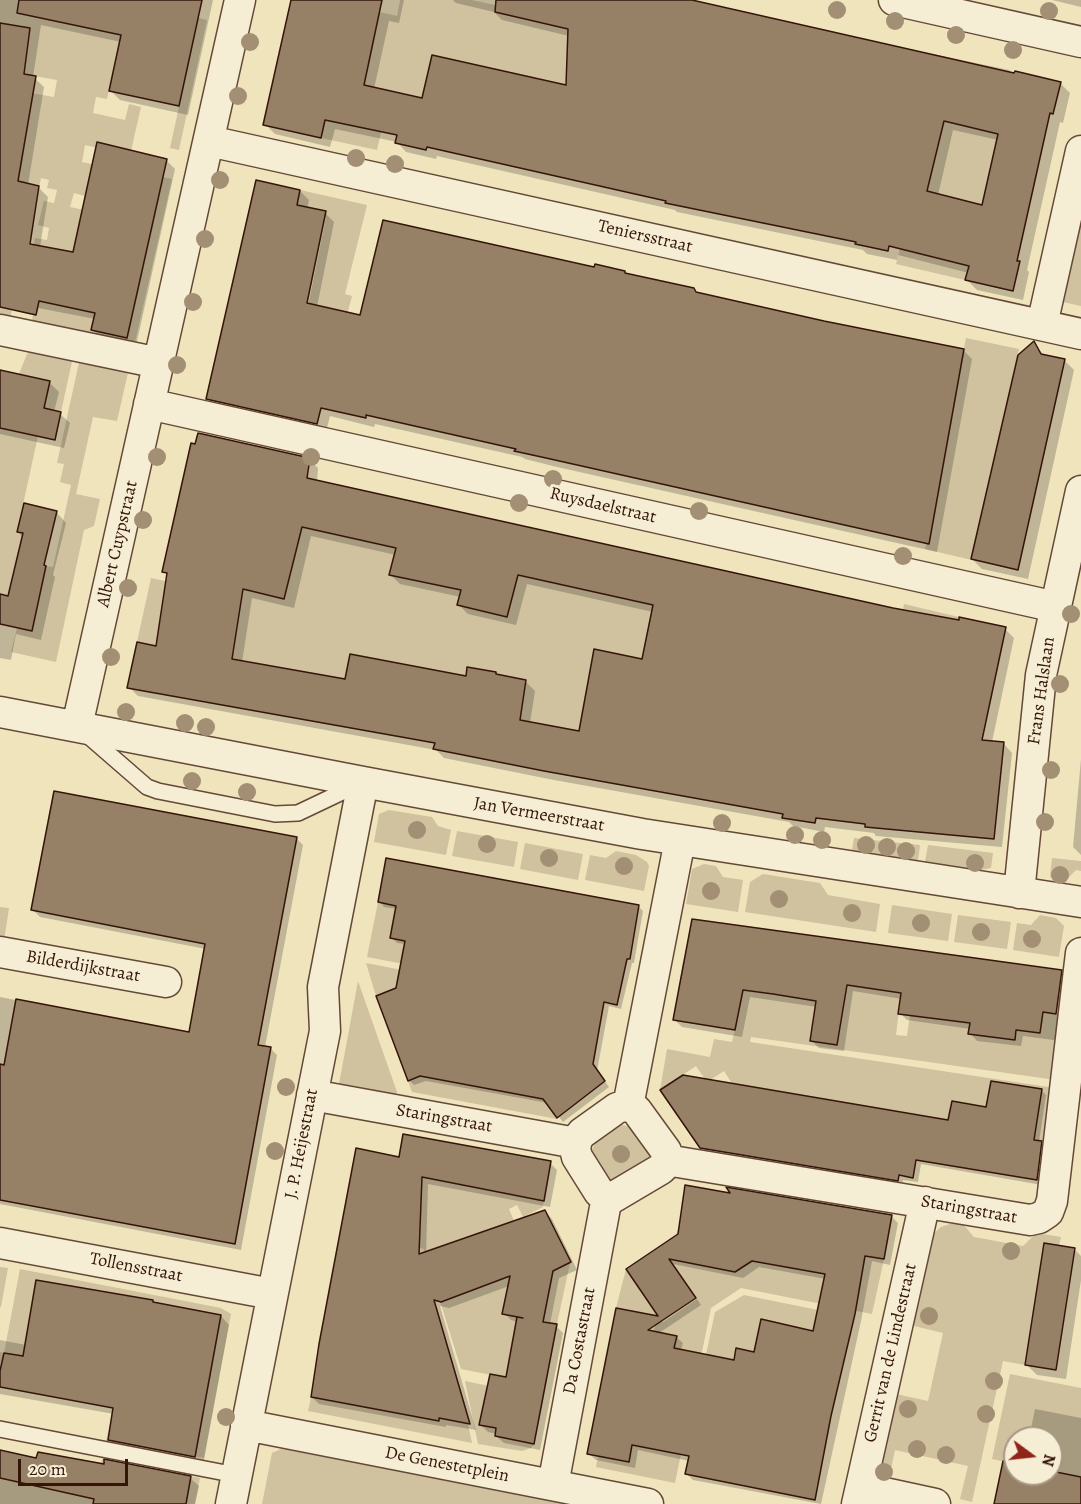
<!DOCTYPE html>
<html>
<head>
<meta charset="utf-8">
<style>
	body { margin:0 }
	#map { position:relative; width:1081px; height:1504px; overflow:hidden; background:#f0e4bd; font-family:Alegreya,serif }
	canvas { display:block }
	.north { position:absolute; left:1003px; top:1426px; width:60px; height:60px; box-sizing:border-box; background:#f5edd4; border:2px solid #a89783; border-radius:50%; rotate:105deg; font-size:16px; font-weight:700; line-height:24px; text-align:center; color:#35150a }
	.north::after { content:''; display:block; margin:auto; width:21px; height:27px; background:#8f2418; clip-path:polygon(50% 0,100% 100%,50% 72%,0 100%) }
	.scale { position:absolute; left:18px; top:1459px; width:110px; height:27px; box-sizing:border-box; border:3px solid #35150a; border-top:0; padding-left:8px; font-size:18px; line-height:21px; white-space:nowrap; color:#35150a; -webkit-text-stroke:4px #f5edd4; paint-order:stroke }
</style>
</head>
<body>
<div id="map">
<canvas width="1081" height="1504"></canvas>
<div class="north">N</div>
<div class="scale">20 m</div>
</div>
<script>
const context = document.querySelector('canvas').getContext('2d');
context.lineJoin = 'round';
function paint(path, color) {
  context.fillStyle = color;
  context.fill(path, 'evenodd');
}
function shape(rows) {
  const path = new Path2D();
  for (const r of rows) {
    path.moveTo(r[0], r[1]);
    for (let i = 2; i < r.length; i += 2) path.lineTo(r[i], r[i + 1]);
  }
  return path;
}
function strokePath(path, color, width, dash) {
  context.strokeStyle = color;
  context.lineWidth = width;
  context.lineCap = dash ? 'butt' : 'round';
  context.setLineDash(dash || []);
  context.stroke(path);
}
function drawText(font, color, halo, rows, align = 'center') {
  context.font = font + ' Alegreya,serif';
  context.lineWidth = 6;
  context.setLineDash([]);
  context.textBaseline = 'middle';
  context.strokeStyle = halo;
  context.fillStyle = color;
  for (const [text, x, y, turn = 0] of rows) {
    context.save();
    context.translate(x, y);
    context.rotate((+turn || 0) * Math.PI / 180);
    context.textAlign = isNaN(turn) ? turn : align;
    if (halo) context.strokeText(text, 0, 0);
    context.fillText(text, 0, 0);
    context.restore();
  }
}
paint(shape([
	[0,0,78,0,73,25,100,31,162,0,144,93,110,86,107,99,96,97,93,113,125,120,129,104,141,107,130,155,85,145,82,162,115,169,85,196,74,193,70,207,103,214,109,251,75,243,68,272,95,313,92,330,127,338,163,177,172,179,133,351,30,329,33,315,36,315,39,300,33,249,35,238,47,240,49,228,38,225,44,201,54,203,57,190,47,188,49,180,41,178,9,323,0,321,0,270,25,143,31,93,54,97,57,80,0,70,25,58,30,28,0,23],
	[400,0,472,0,923,98,933,54,1010,70,1005,103,965,280,896,264,910,208,406,94,390,92,377,150,321,138,322,73,375,11,397,16],
	[198,18,207,20,179,150,170,148],
	[300,190,367,205,345,294,352,296,344,326,333,354,319,415,253,402],
	[1081,211,1081,306,1058,301],
	[966,338,1019,349,972,560,925,549],
	[35,348,73,357,61,412,44,408,50,381,19,374,27,354],
	[80,358,129,368,117,421,93,417,76,494,100,499,94,526,84,530,56,662,11,652,17,628,32,630,46,566,53,567,71,485,60,482,64,464,57,463],
	[0,428,38,436,17,532,23,533,8,596,0,594],
	[238,492,318,531,683,612,901,673,914,611,903,609,904,604,959,617,938,716,773,772,137,642,151,578,239,597],
	[389,810,432,817,438,826,451,830,446,855,374,842,379,814],
	[457,831,518,842,514,867,452,856],
	[854,838,920,845,918,861,852,850],
	[525,843,583,854,578,880,520,869],
	[928,845,993,853,991,868,980,870,925,862],
	[616,851,636,855,647,862,649,866,644,891,585,880,590,855,606,858],
	[1052,858,1081,861,1081,871,1076,870,1065,881,1050,877],
	[704,864,716,866,723,877,743,880,738,912,686,904,692,869],
	[763,874,820,883,828,895,880,904,876,932,745,912,750,882],
	[378,902,396,906,391,938,405,941,539,1027,598,1038,595,1051,588,1057,533,1086,557,1119,412,1092,408,1081,436,1070,440,1080,449,1082,453,1069,413,982,376,996,366,963,428,975,430,969,367,957],
	[525,1054,517,1094,457,1082],
	[892,905,952,914,948,941,888,933],
	[0,907,9,908,4,941,0,940],
	[958,915,1011,922,1007,949,954,942],
	[1040,915,1056,918,1064,926,1059,957,1013,950,1017,923,1031,925],
	[683,961,704,964,724,988,784,996,846,985,901,993,896,1035,907,1036,910,1015,970,1023,968,1034,1043,1012,1064,1015,1056,1080,751,1037,750,1042,1055,1088,1049,1142,1019,1137,1041,1089,1028,1087,1024,1104,948,1125,735,1088,724,1071,707,1082,696,1066,660,1090,667,1049,710,1057,714,1039,732,1042,737,1021,679,988],
	[358,981,397,1092,396,1100,341,1086,339,1084],
	[617,1124,632,1127,650,1152,650,1156,648,1166,609,1182,592,1156,592,1150,597,1139],
	[386,1169,544,1200,543,1207,523,1217,517,1205,509,1209,514,1221,492,1232,505,1260,522,1252,535,1280,570,1263,557,1324,543,1322,548,1293,508,1285,502,1314,518,1317,495,1436,534,1444,531,1448,522,1451,478,1444,465,1381,494,1387,497,1376,461,1369,424,1249,416,1247,460,1388,472,1443,308,1411,311,1397,438,1420,439,1418,456,1421,460,1399,454,1387,365,1371,372,1335,367,1334,371,1316,361,1314,379,1217,377,1217],
	[410,1205,421,1206,420,1224,409,1223],
	[484,1253,491,1276,474,1282,467,1258],
	[399,1277,418,1280,414,1304,395,1301],
	[953,1223,962,1223,974,1237,1023,1246,1036,1233,1061,1237,1059,1245,1041,1264,1025,1365,1003,1361,972,1502,960,1499,968,1466,895,1450,888,1483,876,1480,896,1394,928,1401,943,1333,910,1325,931,1236,941,1227],
	[679,1225,884,1259,872,1314,741,1288,711,1308,675,1483,596,1467,598,1456,629,1462,657,1316,616,1308,626,1269,676,1235],
	[0,1267,8,1268,1,1307,0,1307],
	[20,1269,221,1308,231,1314,204,1458,106,1441,113,1408,4,1353,0,1373,0,1352,4,1353],
	[744,1295,818,1310,807,1361,736,1348,734,1360,714,1356,699,1388,715,1312],
	[1010,1374,1081,1388,1081,1477,1051,1471,1051,1438,1015,1438,1015,1464,992,1459],
	[281,1449,290,1450,569,1504,262,1504,272,1453],
	[0,1450,36,1458,38,1452,101,1463,102,1459,200,1478,195,1504,0,1504]
]), '#d0c19f');
paint(shape([
	[0,0,213,0,188,115,120,100,110,90,121,42,41,25,33,77,44,87,28,185,39,188,48,197,40,247,74,254,166,160,175,169,136,346,102,339,93,330,95,319,33,307,0,291],
	[331,0,404,0,399,23,389,21,374,89,423,100,567,87,569,36,502,20,494,12,456,3,453,0,686,0,1060,83,1070,93,1063,123,1060,122,1027,270,1029,272,1023,300,977,290,967,280,969,273,898,255,897,260,867,254,863,250,677,212,675,210,437,156,436,159,406,152,397,142,335,129,330,147,275,134,265,124],
	[953,130,998,140,983,207,938,195],
	[1052,0,1081,0,1081,7],
	[300,191,309,200,307,209,325,213,334,222,317,307,361,317,627,275,698,294,823,323,963,350,972,359,937,552,557,467,525,459,522,457,375,424,374,427,330,416,326,432,216,408,207,399],
	[323,217,326,217,307,311,304,310],
	[1033,343,1045,356,1064,360,1074,370,1028,579,982,569,972,559],
	[0,372,49,382,59,392,54,412,60,414,70,423,64,448,0,434],
	[309,459,318,468,317,481,892,610,1005,629,1014,638,992,742,1003,743,1012,753,1002,847,876,836,874,833,825,827,824,832,793,826,789,822,554,780,444,758,436,750,138,696,129,687,157,647,168,575,164,571],
	[311,536,396,555,391,575,400,584,461,597,459,605,468,614,516,625,527,584,653,612,643,661,580,733,530,723,535,691,526,682,497,676,346,681,242,662,252,598,294,608],
	[57,513,66,523,53,575,55,577,41,640,16,634,11,660,0,658,0,596,9,598,23,537,18,532],
	[1081,759,1081,855,1073,847],
	[296,838,303,845,265,1047,270,1048,277,1055,241,1250,0,1204,0,997,190,1034,206,949,40,917,33,910],
	[380,902,638,906,643,911,634,963,632,963,621,1009,609,1006,597,1071,609,1087,563,1122,548,1103,426,1081,414,1085,409,1080,397,989,406,944,397,943,392,938,397,909,384,907],
	[693,920,1061,972,1068,979,1061,1041,1023,1036,1021,1046,977,1041,970,1033,971,1029,907,1020,900,1013,902,999,853,991,844,1051,819,1048,812,1041,817,1007,750,997,742,1037,682,1027,675,1020],
	[1041,1090,1046,1095,1039,1142,1046,1148,1042,1185,921,1164,918,1182,903,1180,902,1185,707,1153,701,1147,949,1121],
	[400,1159,550,1163,557,1170,550,1207,428,1184,426,1254,545,1211,552,1219,577,1270,559,1278,550,1324,556,1326,563,1333,540,1450,504,1443,496,1436,497,1434,488,1432,481,1425,507,1379,518,1322,511,1320,504,1313,509,1286,449,1308,440,1306,476,1430,446,1425,446,1427,319,1404,312,1397],
	[891,1216,898,1223,890,1265,872,1261,861,1321,821,1504,693,1480,687,1474,689,1461,638,1450,635,1468,596,1460,589,1454,617,1310,661,1318,628,1269,679,1235],
	[673,1264,743,1278,759,1267,826,1279,814,1333,735,1362,681,1350,683,1343,676,1337,659,1333,701,1305,697,1299,663,1322,661,1320,695,1297],
	[1074,1249,1081,1256,1081,1280,1066,1379,1037,1375,1027,1365],
	[154,1304,221,1316,229,1325,203,1465,118,1448,109,1440,114,1414,0,1394,0,1340,26,1345],
	[1035,1409,1081,1418,1081,1504,995,1504,1015,1465,1015,1474,1051,1474,1051,1438,1029,1438],
	[0,1451,37,1459,190,1478,199,1486,195,1504,0,1504]
]), '#0003');
const building = shape([
	[19,0,202,0,179,106,109,91,121,35,17,13,19,0],
	[291,0,382,0,364,85,422,98,432,55,566,85,568,29,495,12,496,0,692,0,1014,73,1015,71,1061,82,1053,114,1050,113,1017,261,1020,261,1013,291,965,280,969,266,889,246,888,251,855,244,856,242,665,203,666,201,427,147,426,150,395,143,397,135,325,120,321,138,263,125,291,0],
	[944,121,998,134,982,205,927,191,944,121],
	[0,23,30,28,24,74,36,76,18,181,39,186,30,244,73,252,97,142,167,159,127,338,91,330,95,313,39,301,36,315,0,307,0,23],
	[256,180,300,190,297,205,326,211,307,303,360,315,383,220,594,267,595,264,625,271,625,273,694,288,696,292,824,321,964,349,929,544,546,458,514,451,516,449,366,415,366,418,321,408,317,424,206,399,256,180],
	[1034,341,1041,354,1065,359,1018,570,971,559,1018,355,1034,341],
	[0,370,50,381,44,408,61,412,55,440,0,428,0,370],
	[198,433,310,458,307,478,893,608,959,620,959,617,1006,627,982,740,1004,742,994,839,865,827,865,824,816,818,815,823,782,818,783,814,544,771,433,749,435,743,127,688,137,642,156,646,167,573,162,572,191,443,195,444,198,433],
	[302,527,396,548,389,575,461,590,457,605,507,617,518,575,653,605,642,659,594,649,579,731,520,720,526,680,496,674,496,672,467,667,466,676,350,654,345,679,232,659,243,589,284,599,302,527],
	[24,503,57,511,44,565,46,566,32,631,0,624,0,594,8,596,23,533,17,532,24,503],
	[54,791,297,837,258,1045,271,1047,235,1244,0,1200,0,1064,4,1065,16,999,189,1032,205,944,31,910,54,791],
	[386,858,639,905,630,959,627,959,617,1005,604,1002,593,1064,605,1081,557,1118,543,1099,420,1076,408,1081,376,996,396,988,405,941,390,938,396,906,378,902,386,858],
	[692,919,1062,970,1056,1014,1043,1012,1040,1033,1016,1030,1015,1040,968,1034,970,1023,898,1014,901,993,847,985,837,1045,810,1041,816,1001,773,994,743,990,735,1030,673,1020,692,919],
	[683,1075,948,1120,952,1101,986,1107,991,1081,1042,1089,1034,1140,1042,1141,1037,1180,916,1160,913,1178,899,1175,898,1181,700,1148,660,1090,683,1075],
	[403,1134,551,1161,544,1201,422,1177,419,1254,545,1210,571,1262,553,1271,543,1322,557,1324,534,1444,495,1436,496,1428,479,1425,490,1374,506,1377,517,1317,523,1318,502,1314,510,1276,441,1302,434,1300,470,1424,439,1418,439,1421,311,1397,319,1344,356,1148,399,1157,403,1134],
	[685,1185,730,1193,726,1187,892,1215,884,1259,865,1256,855,1314,831,1416,815,1500,685,1474,689,1456,632,1445,629,1462,587,1454,616,1308,658,1316,626,1269,678,1234,685,1185],
	[669,1259,735,1272,752,1261,825,1274,813,1331,761,1319,754,1352,736,1348,734,1360,674,1348,677,1336,648,1330,696,1298,669,1259],
	[1044,1243,1075,1248,1056,1370,1025,1365,1044,1243],
	[36,1280,153,1300,153,1302,221,1315,195,1457,108,1440,113,1408,0,1387,0,1371,4,1353,23,1356,36,1280],
	[0,1450,36,1458,38,1452,104,1464,104,1459,191,1476,186,1504,93,1504,94,1499,0,1478,0,1450],
	[1003,1461,1015,1464,1015,1474,1051,1474,1051,1471,1081,1477,1081,1504,994,1504,1003,1461]
]);
paint(building, '#968167');
strokePath(building, '#35150a', 1.5);
const lane = shape([
	[86,734,147,787,158,791,275,814,298,813,359,784],
	[0,1429,236,1475]
]);
const street = shape([
	[894,0,1081,42],
	[209,141,1081,334],
	[1042,325,1081,151],
	[0,330,159,363],
	[149,404,1056,607],
	[0,712,363,782,642,834,1081,902],
	[77,726,240,0],
	[1019,893,1041,675,1081,491],
	[0,952,166,982],
	[312,1095,576,1143],
	[624,1106,633,1107,637,1111,666,1151,667,1156,665,1165,661,1169,612,1198,604,1196,599,1192,577,1157,575,1149,577,1139,582,1133,617,1108,624,1106],
	[628,1106,680,840],
	[666,1160,1030,1220,1039,1218,1048,1212,1052,1201,1081,953],
	[0,1243,272,1294],
	[246,1425,648,1504],
	[553,1485,607,1197],
	[861,1488,935,1504],
	[231,1504,325,1031,323,987,363,782],
	[857,1504,925,1202]
]);
strokePath(lane, '#644937', 18);
strokePath(street, '#644937', 33);
strokePath(lane, '#f5edd4', 15);
strokePath(street, '#f5edd4', 30);
context.fillStyle = '#a38f73';
for (const [x, y] of [
	[837,10],
	[1049,11],
	[895,21],
	[956,35],
	[250,42],
	[1013,50],
	[238,96],
	[356,158],
	[395,164],
	[220,180],
	[205,239],
	[193,302],
	[177,365],
	[157,457],
	[311,457],
	[553,479],
	[519,503],
	[699,511],
	[143,520],
	[903,556],
	[128,588],
	[1071,614],
	[111,657],
	[1060,684],
	[126,712],
	[185,723],
	[206,727],
	[1051,770],
	[192,781],
	[247,792],
	[1045,822],
	[722,823],
	[417,830],
	[795,835],
	[822,840],
	[487,844],
	[866,845],
	[887,847],
	[906,851],
	[549,858],
	[975,863],
	[624,866],
	[1060,875],
	[711,891],
	[779,899],
	[852,913],
	[921,923],
	[981,932],
	[1032,939],
	[286,1087],
	[275,1151],
	[621,1154],
	[1011,1251],
	[929,1316],
	[994,1381],
	[908,1409],
	[986,1414],
	[226,1417],
	[917,1449],
	[946,1455],
	[884,1472]
]) {
  context.beginPath();
  context.arc(x, y, 9, 0, 2 * Math.PI);
  context.fill();
}
drawText('18px', '#35150a', '#f5edd4', [
	["Teniersstraat",645,237,13],
	["Ruysdaelstraat",603,506,13],
	["Albert Cuypstraat",118,544,-77],
	["Frans Halslaan",1042,691,-82],
	["Jan Vermeerstraat",539,815,10],
	["Bilderdijkstraat",83,967,10],
	["Staringstraat",444,1119,10],
	["J. P. Heijestraat",302,1144,-79],
	["Staringstraat",969,1210,10],
	["Tollensstraat",136,1268,11],
	["Da Costastraat",580,1341,-79],
	["Gerrit van de Lindestraat",891,1353,-77],
	["De Genestetplein",447,1465,11]
]);
</script>
</body>
</html>
